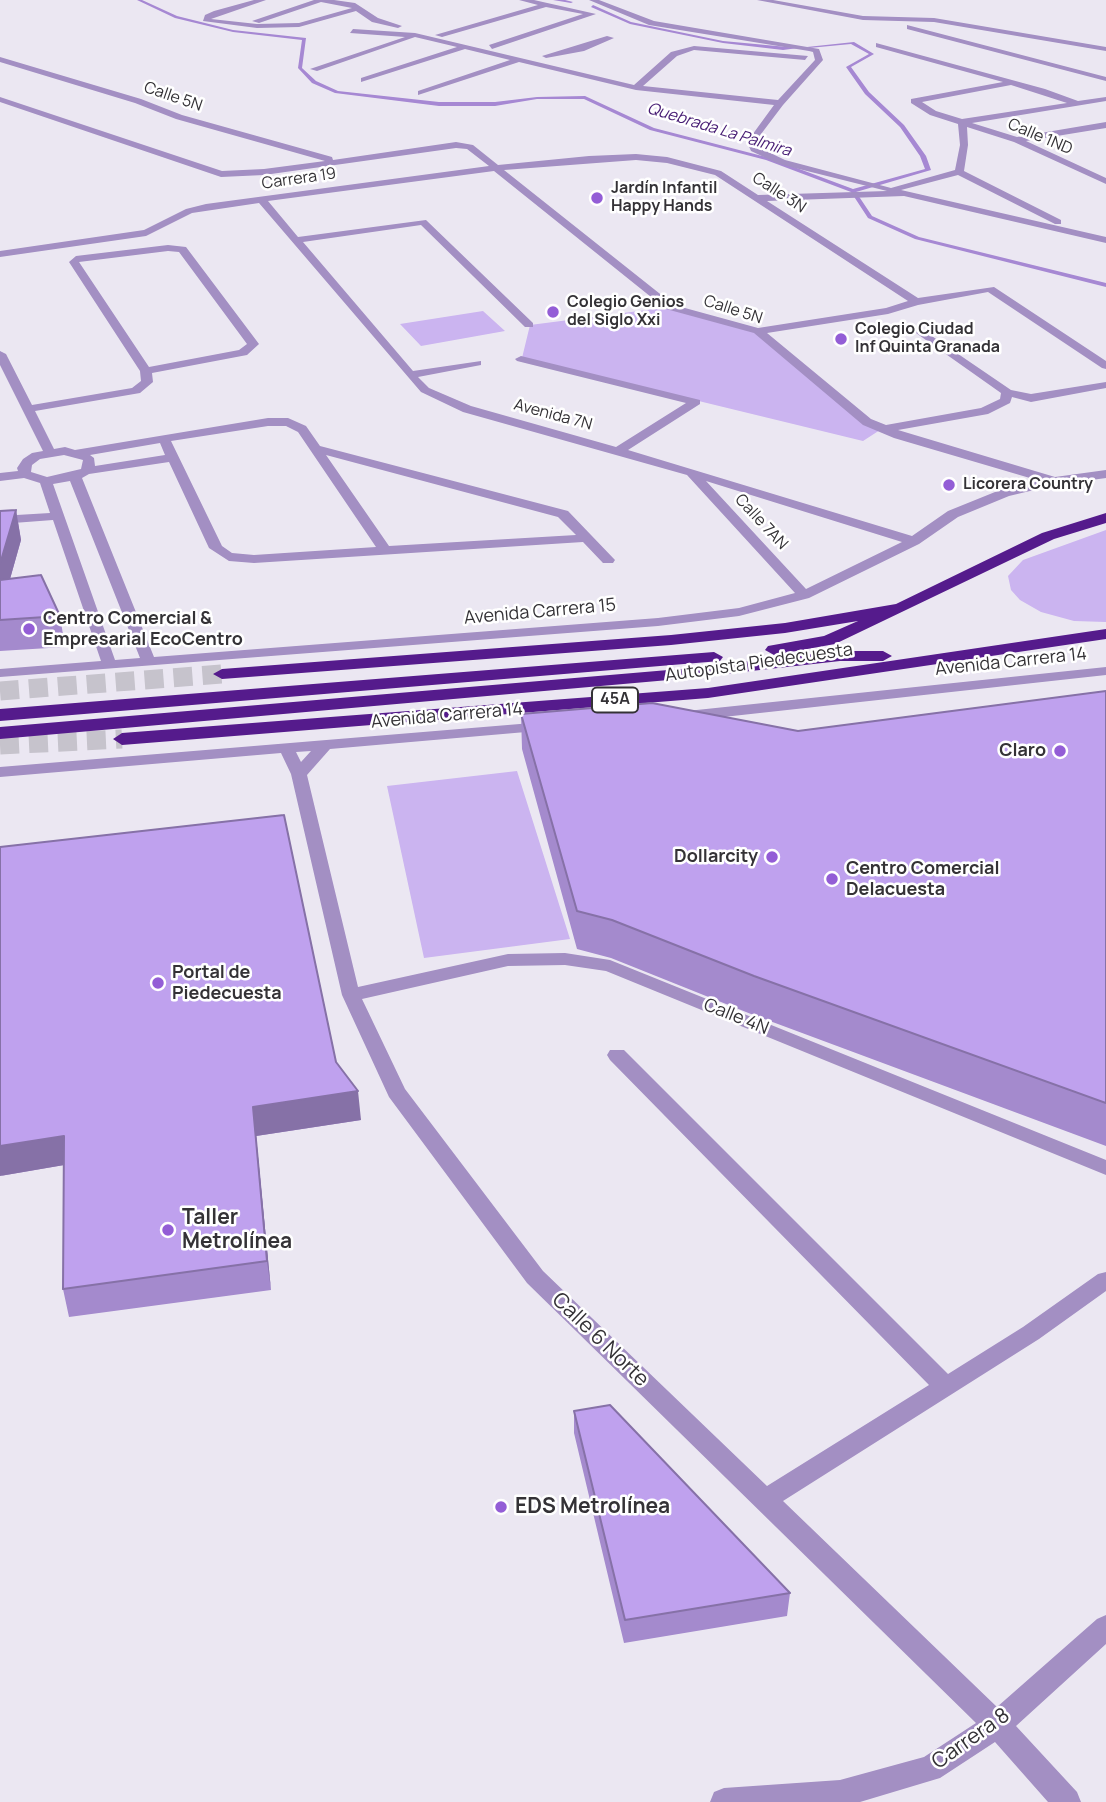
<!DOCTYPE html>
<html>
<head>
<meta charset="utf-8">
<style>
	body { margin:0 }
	canvas { display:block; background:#ebe7f2 }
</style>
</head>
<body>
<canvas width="1106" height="1802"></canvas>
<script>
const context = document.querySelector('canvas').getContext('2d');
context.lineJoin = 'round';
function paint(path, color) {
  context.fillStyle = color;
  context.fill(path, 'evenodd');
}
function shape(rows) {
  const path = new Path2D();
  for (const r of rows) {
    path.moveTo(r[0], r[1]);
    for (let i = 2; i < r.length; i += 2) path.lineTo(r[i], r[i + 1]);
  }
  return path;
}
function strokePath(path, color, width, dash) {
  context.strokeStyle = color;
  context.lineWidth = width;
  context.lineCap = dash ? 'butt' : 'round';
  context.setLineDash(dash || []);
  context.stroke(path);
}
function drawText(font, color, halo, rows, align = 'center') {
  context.font = font + ' Manrope,sans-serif';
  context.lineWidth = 5;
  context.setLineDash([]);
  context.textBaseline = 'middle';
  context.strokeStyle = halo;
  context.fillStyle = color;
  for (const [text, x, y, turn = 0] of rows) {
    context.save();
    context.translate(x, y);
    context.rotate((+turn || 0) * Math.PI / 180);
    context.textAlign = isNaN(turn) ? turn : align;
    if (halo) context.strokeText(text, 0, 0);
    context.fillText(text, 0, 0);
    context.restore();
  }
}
paint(shape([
	[670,307,756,332,880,430,863,441,522,358,530,325],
	[483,311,505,331,421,346,400,324],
	[1106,530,1106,622,1074,621,1041,612,1020,600,1011,590,1008,576,1023,560],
	[517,771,570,939,424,958,387,786]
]), '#cbb4f0');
paint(shape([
	[137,0,142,0,177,16,233,30,306,38,302,68,316,81,338,91,439,102,495,102,537,97,585,96,654,128,770,158,853,189,925,169,920,156,900,127,865,94,846,67,869,54,851,44,809,48,807,47,854,42,874,54,851,67,869,92,904,125,926,156,931,170,856,192,872,216,919,237,1106,283,1106,287,915,239,868,218,851,192,766,160,650,130,584,99,537,99,495,106,439,106,335,93,312,83,298,68,302,40,233,32,175,18,137,0],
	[553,0,565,0,573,2,571,3,553,0],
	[593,5,631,22,723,41,798,48,783,50,723,43,630,24,591,7,593,5]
]), '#a688d3');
strokePath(shape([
	[0,691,222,674],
	[0,745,122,739]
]), '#c6c3cc', 19, [19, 10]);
paint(shape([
	[254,0,266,0,211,19,257,24,299,23,352,8,321,2,259,23,252,21,314,0,334,0,355,3,378,18,402,26,398,28,372,22,356,11,299,27,257,28,203,21,205,15,214,11,254,0],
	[519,0,534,0,596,14,492,49,489,45,583,14,546,7,442,37,435,35,538,5,519,0],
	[589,0,599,0,654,21,819,49,823,60,783,105,755,142,758,147,785,160,891,188,955,170,960,145,958,124,930,115,911,103,911,99,1003,82,876,47,876,43,1045,89,1078,101,1106,97,1106,101,972,123,1017,137,1106,122,1106,128,1026,141,1106,178,1106,184,1014,142,967,127,968,145,964,171,1061,220,1061,224,1055,224,958,175,901,190,1106,237,1106,243,904,196,767,201,918,298,994,287,1106,361,1106,369,1102,368,988,292,918,305,888,314,767,333,871,419,886,425,981,408,1000,399,1001,393,916,333,916,329,920,328,1011,390,1031,394,1106,382,1106,388,1031,402,1012,397,1010,403,988,414,898,430,1055,477,1106,470,1106,478,1055,485,1009,496,958,517,919,544,809,598,739,616,658,626,0,677,0,669,101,661,53,520,0,524,0,516,50,513,40,483,24,478,0,481,0,473,18,471,17,468,23,459,32,453,43,451,0,365,0,351,6,354,32,405,132,388,141,381,140,371,69,262,76,256,168,245,186,247,259,344,247,355,152,373,153,382,140,393,35,411,54,449,65,447,75,450,268,418,288,418,306,426,320,446,568,511,615,560,613,563,603,563,583,542,254,563,229,561,209,548,169,462,89,474,82,478,154,657,658,618,739,608,795,593,687,475,463,412,421,392,259,203,192,213,146,236,0,257,0,251,144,230,186,209,206,204,489,166,467,149,456,148,264,175,221,177,0,102,0,97,222,171,264,169,325,161,176,119,135,103,0,62,0,57,141,99,182,115,332,157,333,160,456,142,473,145,498,165,589,156,636,154,667,157,721,171,758,195,887,191,779,164,751,151,747,142,774,105,636,90,519,62,418,95,418,91,510,60,465,49,361,82,361,78,457,47,415,37,317,71,310,69,405,37,350,33,353,29,415,33,634,85,671,52,694,46,808,56,805,60,694,50,677,56,643,86,778,100,815,60,813,52,809,51,649,25,589,0],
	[1011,85,1067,103,962,119,936,111,922,102,1011,85],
	[636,160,667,163,715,175,908,301,886,308,758,328,674,305,504,170,636,160],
	[494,171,666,309,754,333,863,425,894,438,1040,481,1000,490,948,511,912,536,628,450,700,404,700,400,521,356,515,359,517,361,686,403,616,447,471,406,429,388,418,377,481,365,481,361,413,371,303,242,421,225,525,327,533,327,533,323,426,220,298,237,268,201,494,171],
	[168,251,179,252,247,344,239,350,149,367,79,262,168,251],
	[268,426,286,426,298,432,376,547,254,555,232,553,222,546,171,441,268,426],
	[160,443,165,455,95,466,94,458,90,455,160,443],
	[64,455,83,460,81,469,47,477,31,472,32,465,40,459,64,455],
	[326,455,558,517,576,535,389,546,326,455],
	[70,481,140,658,115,660,53,484,70,481],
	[706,481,902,542,806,589,706,481],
	[757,0,773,0,863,16,934,18,1106,47,1106,51,934,22,863,20,757,0],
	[907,25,1106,77,1106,81,907,29,907,25],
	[607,36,614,38,584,51,546,58,542,56,607,36],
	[1106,667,1106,675,687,721,679,716,687,711,1106,667],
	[544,722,552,727,549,730,330,749,307,775,358,987,508,954,565,953,610,960,1106,1160,1106,1175,606,971,565,965,508,966,362,999,405,1089,543,1271,767,1486,929,1385,610,1060,607,1055,610,1050,624,1050,948,1374,1023,1327,1098,1274,1106,1272,1106,1291,1039,1339,783,1501,997,1707,1097,1619,1106,1615,1106,1644,1016,1726,1077,1792,1081,1802,1048,1802,995,1742,940,1778,860,1802,710,1802,714,1792,724,1788,840,1780,924,1757,976,1723,527,1283,389,1097,342,995,291,774,281,753,0,777,0,767,544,722],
	[311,751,301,762,296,752,311,751]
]), '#a38fc3');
paint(shape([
	[1106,513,1106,523,1054,539,835,644,774,655,765,650,768,646,824,636,858,621,785,633,671,645,222,679,213,674,222,669,671,635,785,623,896,604,1042,533,1106,513],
	[1106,629,1106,639,708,698,122,745,113,739,122,733,708,688,1106,629],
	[840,651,883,651,892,656,883,661,840,661,680,679,0,739,0,727,680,669,840,651],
	[714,652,723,657,720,661,0,721,0,709,714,652]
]), '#551b8c');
paint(shape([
	[16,510,21,540,10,579,60,616,65,647,0,651,0,511],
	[1106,691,1106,1146,751,1014,611,958,577,949,522,749,521,714,798,731],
	[336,1062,361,1120,256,1136,271,1290,69,1317,63,1289,64,1165,0,1176],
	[574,1411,790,1593,787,1616,624,1643,574,1433]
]), '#a48acd');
paint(shape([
	[16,510,21,540,1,611,0,605,0,564],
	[358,1091,361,1120,256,1136,271,1290,267,1261,253,1107],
	[64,1136,70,1164,0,1176,0,1146]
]), '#8671a7');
const building = shape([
	[16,510,0,564,0,511,16,510],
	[41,575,60,616,0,620,0,580,41,575],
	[1106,691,1106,1103,754,976,612,920,577,911,521,714,652,703,798,731,1106,691],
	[284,815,336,1062,358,1091,253,1107,267,1261,63,1289,64,1136,0,1146,0,847,284,815],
	[610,1405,790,1593,625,1620,574,1411,610,1405]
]);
paint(building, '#bfa1ee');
strokePath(building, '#8671a7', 2);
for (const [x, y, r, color] of [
	[597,198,7,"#935dd6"],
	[553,312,7,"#935dd6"],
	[841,339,7,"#935dd6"],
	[949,485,7,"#935dd6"],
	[29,629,7,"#935dd6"],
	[1060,751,7,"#935dd6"],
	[772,857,7,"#935dd6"],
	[832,879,7,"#935dd6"],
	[158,983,7,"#935dd6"],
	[168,1230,7,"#935dd6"],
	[501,1507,7,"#935dd6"]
]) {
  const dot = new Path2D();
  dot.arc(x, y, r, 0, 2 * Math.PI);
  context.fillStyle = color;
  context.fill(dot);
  strokePath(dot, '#fff', 2.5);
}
drawText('16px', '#343236', '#fff', [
	["Calle 5N",173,97,19],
	["Calle 1ND",1040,137,23],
	["Carrera 19",299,179,-8],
	["Calle 3N",779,193,33],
	["Calle 5N",733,310,18],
	["Avenida 7N",553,415,15],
	["Calle 7AN",761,522,47]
]);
drawText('italic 16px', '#461b73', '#fff', [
	["Quebrada La Palmira",719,130,17]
]);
drawText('bold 16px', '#343236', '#fff', [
	["Jardín Infantil",611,189],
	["Happy Hands",611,207],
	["Colegio Genios",567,303],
	["del Siglo Xxi",567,321],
	["Colegio Ciudad",855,330],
	["Inf Quinta Granada",855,348],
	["Licorera Country",963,485]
], 'left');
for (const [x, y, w] of [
	[615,700,46]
]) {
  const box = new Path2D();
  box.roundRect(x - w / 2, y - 12.5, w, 25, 5);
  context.fillStyle = '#fff';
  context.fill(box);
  strokePath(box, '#343236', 2);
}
drawText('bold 16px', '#343236', null, [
	["45A",615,700]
]);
drawText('18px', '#343236', '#fff', [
	["Avenida Carrera 15",540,612,-5],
	["Avenida Carrera 14",1011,662,-6],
	["Autopista Piedecuesta",759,663,-8],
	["Avenida Carrera 14",447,716,-5],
	["Calle 4N",736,1017,22]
]);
drawText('bold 18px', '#343236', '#fff', [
	["Centro Comercial &",43,619],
	["Empresarial EcoCentro",43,640],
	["Claro",1046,751,"right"],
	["Dollarcity",758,857,"right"],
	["Centro Comercial",846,869],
	["Delacuesta",846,890],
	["Portal de",172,973],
	["Piedecuesta",172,994]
], 'left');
drawText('bold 21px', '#343236', '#fff', [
	["Taller",182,1218],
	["Metrolínea",182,1242],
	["EDS Metrolínea",515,1507]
], 'left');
drawText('21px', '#343236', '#fff', [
	["Calle 6 Norte",600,1340,44],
	["Carrera 8",971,1739,-35]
]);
</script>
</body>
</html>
